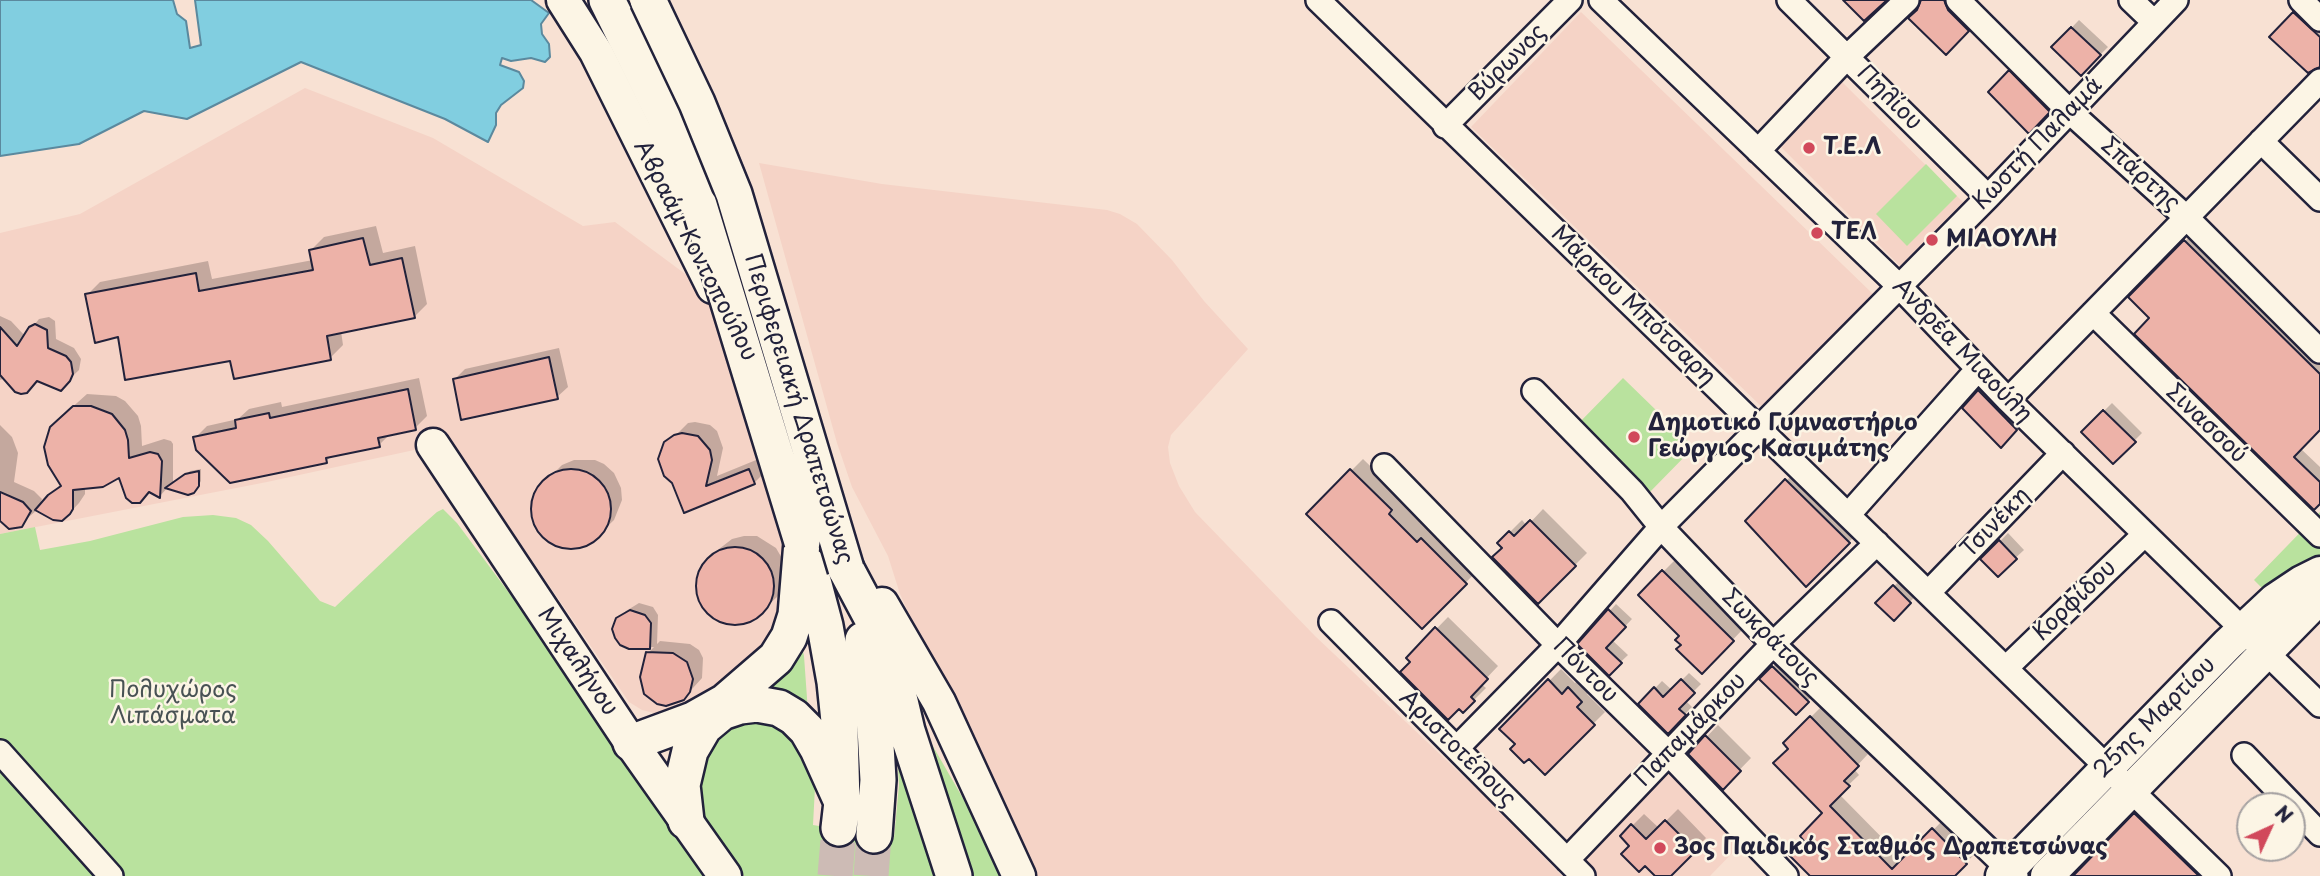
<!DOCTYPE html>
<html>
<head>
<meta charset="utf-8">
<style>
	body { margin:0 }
	#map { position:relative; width:2320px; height:876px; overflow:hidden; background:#f8e1d3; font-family:"Playpen Sans",sans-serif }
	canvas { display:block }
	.north { position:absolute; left:2236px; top:792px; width:70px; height:70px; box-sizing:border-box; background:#fcf5e5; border:2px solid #a5a1a1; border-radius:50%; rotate:45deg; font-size:19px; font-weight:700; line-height:28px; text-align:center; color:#22223b }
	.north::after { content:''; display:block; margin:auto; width:24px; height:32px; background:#d1495b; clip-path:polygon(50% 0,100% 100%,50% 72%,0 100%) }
</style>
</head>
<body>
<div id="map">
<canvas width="2320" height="876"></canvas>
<div class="north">N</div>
</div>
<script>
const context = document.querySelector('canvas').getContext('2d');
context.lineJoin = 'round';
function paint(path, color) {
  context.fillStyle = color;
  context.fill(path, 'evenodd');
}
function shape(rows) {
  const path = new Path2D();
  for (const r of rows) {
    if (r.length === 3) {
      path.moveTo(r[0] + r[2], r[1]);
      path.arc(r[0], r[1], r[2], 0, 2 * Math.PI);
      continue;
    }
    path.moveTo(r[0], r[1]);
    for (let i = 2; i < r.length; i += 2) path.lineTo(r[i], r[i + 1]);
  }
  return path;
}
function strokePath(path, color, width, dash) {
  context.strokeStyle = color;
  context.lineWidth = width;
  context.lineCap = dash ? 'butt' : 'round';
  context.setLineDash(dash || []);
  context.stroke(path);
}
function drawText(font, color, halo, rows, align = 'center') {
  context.font = font + ' "Playpen Sans",sans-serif';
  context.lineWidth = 5;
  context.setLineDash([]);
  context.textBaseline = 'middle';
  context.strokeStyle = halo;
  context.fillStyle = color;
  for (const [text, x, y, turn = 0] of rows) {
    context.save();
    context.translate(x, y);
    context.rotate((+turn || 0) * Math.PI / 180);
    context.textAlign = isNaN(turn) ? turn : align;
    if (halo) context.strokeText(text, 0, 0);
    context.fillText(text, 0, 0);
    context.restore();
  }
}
paint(shape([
	[1581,12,1873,294,1763,408,1471,127],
	[1840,80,1963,202,1900,266,1777,143],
	[305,88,433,138,583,226,615,222,688,276,705,296,716,318,731,366,785,556,787,616,757,660,693,705,675,713,658,714,642,710,629,702,451,442,267,482,0,534,0,233,80,214],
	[759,163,882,184,1107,210,1120,214,1137,224,1172,260,1204,301,1248,349,1171,435,1168,447,1170,463,1179,486,1195,512,1315,636,1480,792,1562,876,1028,876,900,594,888,556,852,487,837,443],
	[1665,769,1740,845,1710,876,1597,876,1578,858]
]), '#f5d3c6');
paint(shape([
	[1926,164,1957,196,1907,246,1876,214],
	[1623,378,1694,447,1646,496,1575,427],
	[443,509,457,523,556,656,713,876,0,876,0,534,35,527,40,550,90,541,183,517,213,515,236,518,251,525,268,541,320,601,335,607,411,535,437,512],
	[2320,512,2320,557,2265,591,2254,580],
	[798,629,804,656,809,726,761,689],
	[736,721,784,722,816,768,813,825,894,838,899,785,896,734,942,876,744,876,697,808,692,778,709,740],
	[923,729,972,814,1001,876,969,876]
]), '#b9e29e');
const water = shape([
	[0,0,173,0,177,14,186,21,190,48,201,45,195,0,531,0,549,13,541,24,542,34,549,44,550,57,545,62,531,58,511,61,502,58,500,65,519,72,524,81,523,88,501,105,496,113,496,125,488,142,445,119,301,62,187,119,144,111,79,144,0,156,0,0]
]);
paint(water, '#81cee0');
strokePath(water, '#5b899e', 2);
paint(shape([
	[1930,0,1962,0,1980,18,1946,53],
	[2306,1,2320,14,2320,66,2272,37],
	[2079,20,2108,47,2081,74,2053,47],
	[2017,64,2056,103,2029,131,1990,92],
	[376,226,383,253,415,246,427,304,414,317,341,331,343,345,330,358,232,359,119,335,87,295,100,282,208,261,212,279,313,260,311,250,324,237],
	[2193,233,2320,360,2320,428,2300,448,2320,467,2320,502,2131,297],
	[0,316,11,321,25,336,39,319,49,317,55,321,56,339,74,348,81,359,79,370,60,388,37,380,5,378,0,380],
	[559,348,568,387,557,397,455,379,465,369],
	[419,378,427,416,415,428,391,433,379,445,333,455,326,461,195,438,207,426,238,419,249,409,281,402,282,407],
	[1987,384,2024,421,2001,445,1979,391],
	[87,394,116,396,125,401,138,416,141,426,142,446,164,439,171,441,173,444,173,484,190,471,201,469,201,481,197,488,168,487,160,496,120,475,85,487,85,494,79,503,66,517,37,510,17,527,0,515,0,425,12,437,18,453,14,482,34,491,42,499,38,508,62,483,48,437,58,420],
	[2112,403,2142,433,2113,462,2083,432],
	[695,422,710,425,717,431,723,448,717,476,761,458,766,471,754,483,685,511,662,449,688,423],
	[1363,459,1403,498,1400,501,1430,532,1434,528,1477,571,1422,627,1308,514],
	[574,460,595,460,604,464,614,473,621,488,622,500,614,520,591,542,578,547,565,547,552,542,544,536,535,523,533,509,539,488,562,465],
	[1794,473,1856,535,1806,584,1747,521],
	[1543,509,1587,553,1538,602,1499,543,1522,520,1527,526],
	[2008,533,2024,550,1998,574,1983,559],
	[744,536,757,536,776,548,783,560,784,585,777,597,751,620,729,623,716,619,707,611,698,592,698,581,706,561,719,549,732,539],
	[1675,560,1744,628,1702,672,1683,644,1682,636,1640,595],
	[1902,578,1918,594,1893,618,1878,603],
	[639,603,653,607,658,615,657,644,660,641,690,644,699,650,703,658,702,678,683,699,648,653,654,647,629,648,617,619,626,611],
	[1616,604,1632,619,1612,640,1628,655,1609,673,1580,644],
	[1448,617,1498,666,1481,684,1486,688,1463,711,1408,658],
	[1780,659,1815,693,1796,713,1761,679],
	[1561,669,1575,683,1581,677,1593,689,1587,694,1605,712,1545,772,1502,729],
	[1689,673,1701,684,1685,700,1692,707,1668,731,1640,704,1662,681,1672,690],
	[1821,707,1868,754,1854,769,1859,775,1839,794,1904,860,1944,819,1977,852,1952,876,1812,876,1807,840,1825,813,1791,748,1785,743],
	[1718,725,1751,758,1723,787,1690,754],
	[2144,806,2217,876,2075,876],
	[1678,809,1706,838,1669,876,1657,876,1622,836,1644,814,1659,828]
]), '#0003');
const building = shape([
	[1843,0,1887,0,1864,21,1843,0],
	[1921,0,1944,0,1948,10,1969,31,1946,55,1908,18,1917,10,1921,0],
	[2293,12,2320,37,2320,67,2308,73,2269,37,2293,12],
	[2071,27,2101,55,2081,76,2051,47,2071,27],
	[2009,70,2050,112,2029,134,1988,92,2009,70],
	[363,238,370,265,402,258,415,318,327,336,331,360,234,379,230,361,125,380,118,337,95,343,85,294,196,273,199,291,313,270,309,250,363,238],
	[2184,240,2320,374,2320,430,2294,457,2320,482,2320,504,2314,510,2134,334,2149,318,2128,297,2184,240],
	[35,324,47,330,48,348,66,356,71,362,73,374,70,381,61,391,37,381,27,393,21,394,15,392,0,375,0,327,17,346,29,327,35,324],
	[549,357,558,399,461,420,453,379,549,357],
	[408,389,416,430,378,438,380,447,326,458,327,463,230,483,196,450,193,437,236,428,235,420,269,413,270,418,408,389],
	[1978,390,2017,430,2001,448,1962,408,1978,390],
	[73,406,91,406,112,414,125,430,128,440,129,458,150,452,158,454,162,461,160,498,149,492,140,503,132,503,126,498,119,478,103,487,73,490,73,509,70,514,62,521,53,520,35,510,48,495,61,486,48,465,44,447,50,427,73,406],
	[2103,410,2136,442,2113,464,2081,432,2103,410],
	[682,433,698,436,710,450,712,460,706,486,749,469,755,484,684,513,672,483,664,476,658,459,664,442,674,435,682,433],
	[1350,469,1392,510,1389,514,1417,542,1421,538,1467,584,1422,629,1306,514,1350,469],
	[571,509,40],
	[199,471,199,486,194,493,188,495,165,488,185,474,199,471],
	[1785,479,1850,543,1806,587,1745,521,1785,479],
	[0,492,23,502,31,511,22,527,9,529,0,521,0,492],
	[1530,520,1576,566,1538,604,1492,557,1502,548,1497,543,1509,531,1514,536,1530,520],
	[1999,540,2017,559,1998,577,1980,559,1999,540],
	[735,586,39],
	[1662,570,1734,641,1702,674,1676,649,1681,645,1675,640,1679,636,1638,595,1662,570],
	[1893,585,1911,603,1894,621,1875,603,1893,585],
	[1608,609,1626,627,1606,648,1622,663,1609,676,1577,644,1608,609],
	[630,610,645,615,651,623,650,649,629,649,620,645,615,638,612,629,616,618,630,610],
	[1435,627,1488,679,1471,697,1475,701,1463,713,1459,709,1448,720,1400,672,1410,662,1406,658,1435,627],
	[646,652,673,653,687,662,693,679,690,692,684,700,666,706,657,704,644,694,640,677,646,652],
	[1772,666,1809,702,1796,715,1759,679,1772,666],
	[1548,679,1562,694,1568,687,1582,702,1577,707,1595,725,1545,775,1529,759,1524,763,1510,749,1515,744,1499,729,1548,679],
	[1681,679,1695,693,1679,709,1686,715,1668,734,1638,704,1654,687,1663,697,1681,679],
	[1810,716,1859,766,1844,781,1850,786,1830,806,1892,869,1932,828,1967,864,1955,876,1810,876,1789,855,1804,841,1800,836,1822,813,1773,763,1788,749,1783,743,1810,716],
	[1705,735,1741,771,1723,790,1688,754,1705,735],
	[2134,813,2199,876,2073,876,2134,813],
	[1665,820,1696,851,1671,876,1655,876,1645,866,1639,872,1621,854,1629,846,1620,836,1631,824,1646,839,1665,820]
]);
paint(building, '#edb2a8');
strokePath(building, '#22223b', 2);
strokePath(shape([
	[835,876,839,828],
	[871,876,874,835]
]), '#cdbbb5', 35, [35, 18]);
const street = shape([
	[1318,0,2219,876],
	[1601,0,1899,286,2008,400,2320,705],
	[1789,0,1988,197],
	[1958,0,2070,112,2187,218,2320,351],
	[2131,0,2154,22],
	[2301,0,2320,19],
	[1445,126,1570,0],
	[2261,141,2320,199],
	[1758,151,1847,57,1907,0],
	[2093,313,2320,535],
	[1534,391,1632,491,1661,527,1773,644,2016,876],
	[2008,400,2320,81],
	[1384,466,1558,645,1668,753,1786,876],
	[1848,515,1978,369],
	[1928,593,2063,453],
	[1331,622,1583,876],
	[2006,668,2145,534],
	[1457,748,1558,645,1661,527,1988,197,2176,0],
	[0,752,111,876],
	[2244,755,2320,834],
	[1567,860,1773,644,1877,543]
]);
const secondary = shape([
	[563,0,596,52,713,287],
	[433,445,631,743,725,876],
	[882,604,939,702,1019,876],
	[2002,876,2228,644,2275,600,2302,582,2320,573],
	[2047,876,2320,597]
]);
const primary = shape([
	[607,0,664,115,699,205],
	[809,566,825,626,835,682,840,731,842,802,839,828],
	[846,569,887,646,907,731,954,876],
	[863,640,875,728,878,780,874,835],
	[631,743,693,720,725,702,776,658,789,637,796,615,802,542],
	[686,821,682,785,690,751,704,727,722,712,740,706,757,704,779,708,794,717,807,730,818,749,842,802]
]);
strokePath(street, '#22223b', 28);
strokePath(secondary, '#22223b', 37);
strokePath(primary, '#22223b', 40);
strokePath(street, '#fcf5e5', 23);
strokePath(secondary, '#fcf5e5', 32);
strokePath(primary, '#fcf5e5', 35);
const primaryBridge = shape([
	[648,0,697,103,734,194,846,569],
	[699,205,802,542]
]);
strokePath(primaryBridge, '#22223b', 40, []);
strokePath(primaryBridge, '#fcf5e5', 35);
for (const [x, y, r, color] of [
	[1809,148,7,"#d1495b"],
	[1817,233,7,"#d1495b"],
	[1932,240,7,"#d1495b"],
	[1634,437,7,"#d1495b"],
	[1660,848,7,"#d1495b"]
]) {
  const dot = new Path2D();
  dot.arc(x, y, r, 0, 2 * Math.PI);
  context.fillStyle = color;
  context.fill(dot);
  strokePath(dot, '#fcf5e5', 2.5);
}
drawText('23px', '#22223b', '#fcf5e5', [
	["Βύρωνος",1508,63,-45],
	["Πηλίου",1889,98,45],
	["Κωστή Παλαμά",2038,144,-46],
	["Σπάρτης",2140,175,42],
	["Αβραάμ Κοντοπούλου",695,251,63],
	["Μάρκου Μπότσαρη",1633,306,44],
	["Ανδρέα Μιαούλη",1962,351,46],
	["Περιφερειακή Δραπετσώνας",798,409,73],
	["Σινασσού",2206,424,44],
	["Τσινέκη",1996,523,-46],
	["Κορφίδου",2075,601,-44],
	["Σωκράτους",1770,638,45],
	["Μιχαλήνου",577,662,56],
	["Πόντου",1585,671,45],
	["25ης Μαρτίου",2155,718,-45],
	["Παπαμάρκου",1691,730,-46],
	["Αριστοτέλους",1457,749,45]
]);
drawText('bold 23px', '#22223b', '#fcf5e5', [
	["Τ.Ε.Λ",1823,148],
	["ΤΕΛ",1831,233],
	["ΜΙΑΟΥΛΗ",1946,240],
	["Δημοτικό Γυμναστήριο",1648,424],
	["Γεώργιος Κασιμάτης",1648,450],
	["3ος Παιδικός Σταθμός Δραπετσώνας",1674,848]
], 'left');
drawText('23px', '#485254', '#fcf5e5', [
	["Πολυχώρος",173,691],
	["Λιπάσματα",173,717]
]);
</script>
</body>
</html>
